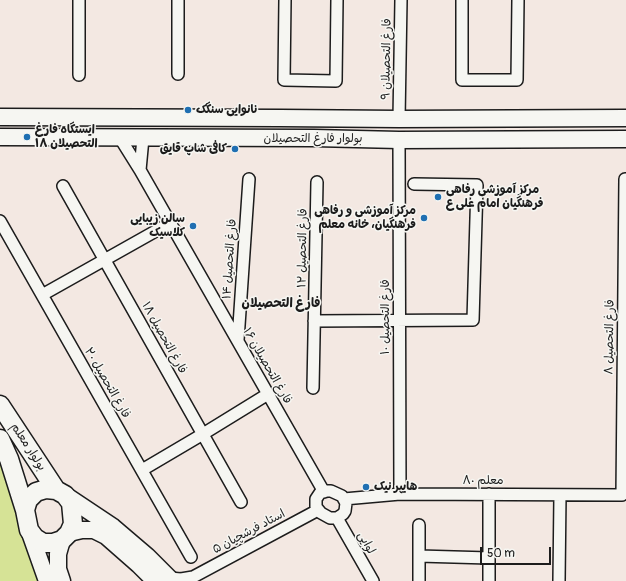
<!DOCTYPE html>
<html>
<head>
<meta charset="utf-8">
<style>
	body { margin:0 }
	#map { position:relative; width:626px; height:581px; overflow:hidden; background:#f3e8e2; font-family:Pangolin,sans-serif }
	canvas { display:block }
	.scale { position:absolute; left:480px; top:547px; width:71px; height:18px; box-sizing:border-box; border:2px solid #1c1c1c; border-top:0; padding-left:5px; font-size:12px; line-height:14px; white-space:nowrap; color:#1c1c1c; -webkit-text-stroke:3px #f6f6f2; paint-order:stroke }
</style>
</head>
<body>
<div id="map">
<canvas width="626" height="581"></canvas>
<div class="scale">50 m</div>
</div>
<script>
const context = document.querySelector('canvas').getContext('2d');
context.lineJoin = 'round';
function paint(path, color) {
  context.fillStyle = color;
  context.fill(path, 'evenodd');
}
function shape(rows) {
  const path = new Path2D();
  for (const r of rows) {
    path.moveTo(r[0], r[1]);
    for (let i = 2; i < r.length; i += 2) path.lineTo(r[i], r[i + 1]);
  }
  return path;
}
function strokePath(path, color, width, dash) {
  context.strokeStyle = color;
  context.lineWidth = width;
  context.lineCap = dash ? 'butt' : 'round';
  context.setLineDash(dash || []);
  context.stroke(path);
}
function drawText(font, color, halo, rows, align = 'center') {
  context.font = font + ' Pangolin,"Playpen Sans Arabic",sans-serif';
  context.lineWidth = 3;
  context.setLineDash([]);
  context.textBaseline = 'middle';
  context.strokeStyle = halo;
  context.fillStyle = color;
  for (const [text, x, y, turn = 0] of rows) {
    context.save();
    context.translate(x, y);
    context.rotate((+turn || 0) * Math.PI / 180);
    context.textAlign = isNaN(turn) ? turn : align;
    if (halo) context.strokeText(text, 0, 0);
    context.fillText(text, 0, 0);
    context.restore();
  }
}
paint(shape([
	[0,456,43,581,0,581]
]), '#d6e396');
const street = shape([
	[285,0,284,80,336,81,337,0],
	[462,0,462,80,517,80,518,0],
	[178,74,178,0],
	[79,75,79,0],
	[399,119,401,0],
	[120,138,140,170,324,492],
	[399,140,400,494],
	[140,170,143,138],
	[63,186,241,502],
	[0,221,191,557],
	[42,295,170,223],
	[314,321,473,320,477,185,414,184],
	[238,340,249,179],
	[313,388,317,182],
	[142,470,203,434,268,394],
	[327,491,331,491,342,496,346,503,345,511,343,514,337,518,330,518,321,513,316,507,316,499,320,493,327,491],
	[622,495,625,179],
	[344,499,400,494,622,495],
	[337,518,373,581],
	[419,525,419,581],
	[419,556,489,558],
	[169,578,181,579,193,577,318,510],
	[489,581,489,494],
	[559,581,560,495]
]);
const secondary = shape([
	[0,117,280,118,399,119,626,118],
	[0,137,314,138,399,140,626,139],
	[65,495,113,527,147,556,172,581],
	[29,530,47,581],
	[69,533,82,530,94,530,106,536,139,565,155,581],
	[62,540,58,554,58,569,62,581]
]);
const primary = shape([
	[0,405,56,490],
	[0,439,9,459,25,510,29,530,35,538,43,543,53,543,62,540,69,533,73,524,71,503,65,495,56,490,46,489,36,492,28,500,25,510]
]);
strokePath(street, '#1c1c1c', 14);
strokePath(secondary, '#1c1c1c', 19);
strokePath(primary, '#1c1c1c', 21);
strokePath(street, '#f6f6f2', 11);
strokePath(secondary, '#f6f6f2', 16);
strokePath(primary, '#f6f6f2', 18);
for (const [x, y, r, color] of [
	[188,110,4,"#1f6fb2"],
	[27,137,4,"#1f6fb2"],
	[235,149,4,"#1f6fb2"],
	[438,197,4,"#1f6fb2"],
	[424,218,4,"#1f6fb2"],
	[193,226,4,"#1f6fb2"],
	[366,487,4,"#1f6fb2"]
]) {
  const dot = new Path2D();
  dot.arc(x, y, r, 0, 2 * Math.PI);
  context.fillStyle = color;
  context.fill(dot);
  strokePath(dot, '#f6f6f2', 1.5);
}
drawText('12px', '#1c1c1c', '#f6f6f2', [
	["فارغ التحصیلان ۹",387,59,-89],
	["بولوار فارغ التحصیلان",313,139],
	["فارغ التحصیل ۱۲",303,248,-89],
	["فارغ التحصیل ۱۴",230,259,-86],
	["فارغ التحصیل ۱۰",386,317,-90],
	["فارغ التحصیل ۸",610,337,-89],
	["فارغ التحصیل ۱۸",164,338,61],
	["فارغ التحصیلان ۱۶",267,366,60],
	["فارغ التحصیل ۲۰",107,383,60],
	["بولوار معلم",28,447,57],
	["معلم ۸۰",483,481],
	["استاد فرشچیان ۵",249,532,-28],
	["لوایی",366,543,61]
]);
drawText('bold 12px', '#1c1c1c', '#f6f6f2', [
	["نانوایی سنگک",196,110],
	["ایستگاه فارغ",35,130],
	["التحصیلان ۱۸",35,144],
	["کافی شاپ قایق",227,149,"right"],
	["مرکز آموزشی رفاهی",446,190],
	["فرهنگیان امام علی ع",446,204],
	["مرکز آموزشی و رفاهی",416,211,"right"],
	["فرهنگیان، خانه معلم",416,225,"right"],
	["سالن زیبایی",185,219,"right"],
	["کلاسیک",185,233,"right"],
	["هایپر نیک",374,487]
], 'left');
drawText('bold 13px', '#1c1c1c', '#f6f6f2', [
	["فارغ التحصیلان",281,304]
]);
</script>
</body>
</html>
